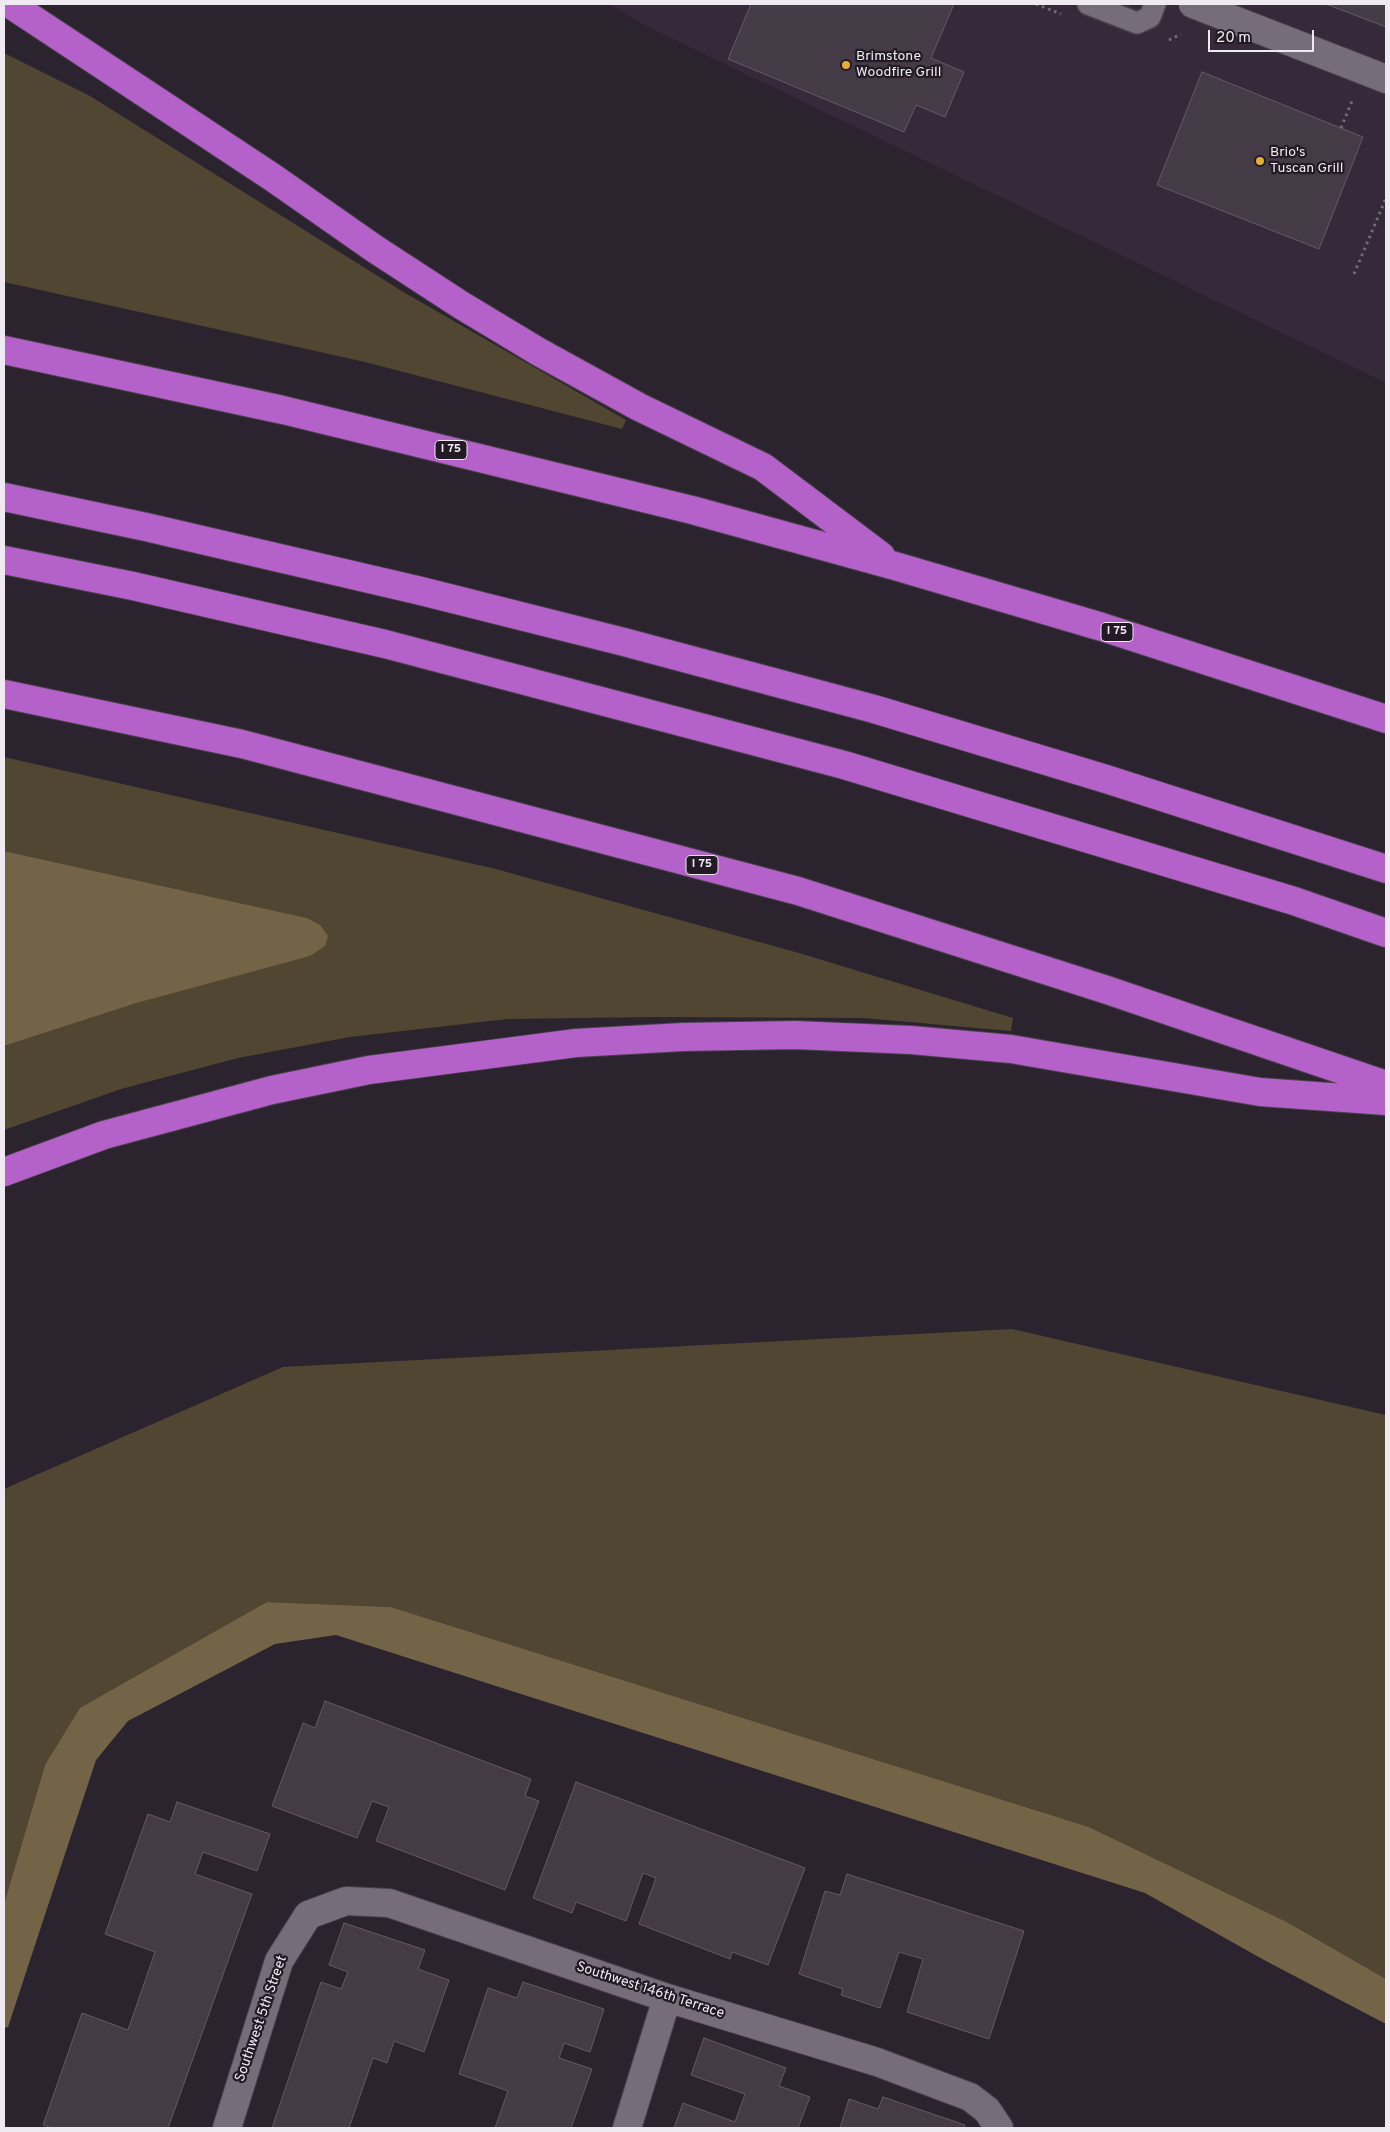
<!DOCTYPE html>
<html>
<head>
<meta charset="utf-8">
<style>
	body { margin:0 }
	#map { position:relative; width:1390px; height:2132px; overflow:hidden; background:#2b232e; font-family:Overpass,sans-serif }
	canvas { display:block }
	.frame { position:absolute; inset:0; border:5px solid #efeaf1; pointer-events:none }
	.scale { position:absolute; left:1208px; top:30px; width:106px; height:22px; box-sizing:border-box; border:2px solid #efeaf1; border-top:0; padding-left:6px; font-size:15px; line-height:18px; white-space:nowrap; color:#efeaf1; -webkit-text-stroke:4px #221a24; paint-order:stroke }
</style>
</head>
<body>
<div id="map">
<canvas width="1390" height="2132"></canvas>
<div class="frame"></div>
<div class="scale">20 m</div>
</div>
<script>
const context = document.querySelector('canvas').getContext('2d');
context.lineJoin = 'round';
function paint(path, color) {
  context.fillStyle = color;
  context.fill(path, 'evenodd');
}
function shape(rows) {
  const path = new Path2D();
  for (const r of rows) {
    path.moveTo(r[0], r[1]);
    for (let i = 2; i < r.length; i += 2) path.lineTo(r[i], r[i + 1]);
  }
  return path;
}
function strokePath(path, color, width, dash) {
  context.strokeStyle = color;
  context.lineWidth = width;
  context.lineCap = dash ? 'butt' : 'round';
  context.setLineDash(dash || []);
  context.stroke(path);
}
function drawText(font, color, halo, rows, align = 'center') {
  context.font = font + ' Overpass,sans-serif';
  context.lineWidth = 4.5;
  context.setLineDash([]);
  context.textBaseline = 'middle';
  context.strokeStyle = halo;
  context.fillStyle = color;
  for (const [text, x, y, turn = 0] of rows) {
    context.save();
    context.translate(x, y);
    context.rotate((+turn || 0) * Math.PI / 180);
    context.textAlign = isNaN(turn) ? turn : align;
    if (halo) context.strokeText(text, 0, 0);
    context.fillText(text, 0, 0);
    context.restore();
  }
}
paint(shape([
	[609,4,1386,4,1386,383,644,25]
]), '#362939');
paint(shape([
	[4,53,90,96,405,293,626,420,622,429,365,362,4,282],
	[4,757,496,869,799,953,1013,1018,1011,1031,863,1018,654,1017,508,1019,350,1037,238,1058,121,1089,4,1130,4,1046,140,1002,320,925,306,918,4,851],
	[1012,1329,1386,1415,1386,1979,1287,1922,1089,1827,391,1607,267,1602,45,1765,4,1904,4,1489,283,1367]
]), '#514632');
paint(shape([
	[4,851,307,918,320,925,328,936,325,946,310,956,140,1002,4,1046],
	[267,1602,391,1607,1089,1827,1287,1922,1386,1979,1386,2024,1264,1960,1145,1893,336,1635,275,1644,128,1721,96,1760,8,2027,4,2028,4,1904,45,1765,80,1708]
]), '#736447');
const building = shape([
	[751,4,954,4,931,58,964,72,945,117,916,105,904,132,728,59,751,4],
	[1326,4,1386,4,1386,27,1326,4],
	[1202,72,1363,137,1319,249,1157,185,1202,72],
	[325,1701,531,1779,525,1796,539,1801,505,1890,376,1841,389,1807,372,1801,357,1838,272,1806,303,1723,315,1728,325,1701],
	[576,1782,805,1868,768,1965,732,1952,730,1959,639,1924,656,1878,643,1873,626,1921,576,1902,572,1913,533,1898,576,1782],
	[177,1802,270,1834,257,1871,203,1852,195,1874,252,1894,168,2128,52,2128,43,2125,82,2013,128,2030,155,1952,105,1934,148,1814,170,1822,177,1802],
	[847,1874,1024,1931,989,2039,907,2012,923,1959,899,1952,880,2008,841,1995,843,1989,799,1974,825,1891,840,1895,847,1874],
	[344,1923,425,1950,418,1969,449,1980,424,2052,394,2041,387,2063,373,2058,349,2128,272,2128,321,1982,341,1989,348,1972,329,1965,344,1923],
	[523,1982,604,2009,590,2052,564,2043,559,2058,592,2069,571,2128,495,2128,508,2091,459,2074,488,1988,517,1998,523,1982],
	[704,2038,786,2068,779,2086,810,2097,798,2128,674,2128,683,2103,735,2122,745,2094,691,2075,704,2038],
	[883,2097,965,2125,964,2128,840,2128,849,2099,878,2109,883,2097]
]);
paint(building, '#443b46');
strokePath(building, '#635a66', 1);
const service = shape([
	[1088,4,1137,23,1150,17,1155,4]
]);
const minor = shape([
	[1193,4,1386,79],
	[227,2128,279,1961,308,1915,346,1901,389,1903,667,1998,877,2062,970,2097,987,2110,999,2128],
	[627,2128,667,1998]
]);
const motorway = shape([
	[10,4,272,177,375,249,461,305,539,352,639,407,763,467,881,556],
	[4,350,283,410,692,510,895,566,1102,627,1386,719],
	[4,497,146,527,421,591,624,642,874,709,1106,779,1386,869],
	[4,560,133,586,385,644,844,765,1294,901,1386,933],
	[4,694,242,744,798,891,1107,990,1386,1085],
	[4,1172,104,1135,272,1090,369,1070,576,1043,683,1037,795,1035,911,1040,1011,1049,1260,1092,1386,1101]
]);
strokePath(service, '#49414b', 24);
strokePath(minor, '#49414b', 30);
strokePath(motorway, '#49414b', 30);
strokePath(shape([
	[1036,4,1061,14],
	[1169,40,1181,34],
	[1341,128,1352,101],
	[1354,274,1386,198]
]), '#726b74', 3, [2.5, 4]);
strokePath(service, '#776d7a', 21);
strokePath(minor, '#776d7a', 28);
strokePath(motorway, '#b461c9', 28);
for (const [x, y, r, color] of [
	[846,65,5,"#e4ae35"],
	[1260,161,5,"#e4ae35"]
]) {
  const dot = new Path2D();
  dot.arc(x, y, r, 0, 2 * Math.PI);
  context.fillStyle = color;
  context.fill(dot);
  strokePath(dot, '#221a24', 2);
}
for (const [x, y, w] of [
	[451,450,32],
	[1117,632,32],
	[702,865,32]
]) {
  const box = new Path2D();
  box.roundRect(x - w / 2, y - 9.5, w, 19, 4);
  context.fillStyle = '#221a24';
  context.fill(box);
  strokePath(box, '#efeaf1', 1);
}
drawText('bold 12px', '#efeaf1', null, [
	["I 75",451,450],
	["I 75",1117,632],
	["I 75",702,865]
]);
drawText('14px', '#efeaf1', '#221a24', [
	["Brimstone",856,57],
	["Woodfire Grill",856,73],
	["Brio's",1270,153],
	["Tuscan Grill",1270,169]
], 'left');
drawText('14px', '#efeaf1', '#221a24', [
	["Southwest 146th Terrace",650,1991,18],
	["Southwest 5th Street",262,2019,-71]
]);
</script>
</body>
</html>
